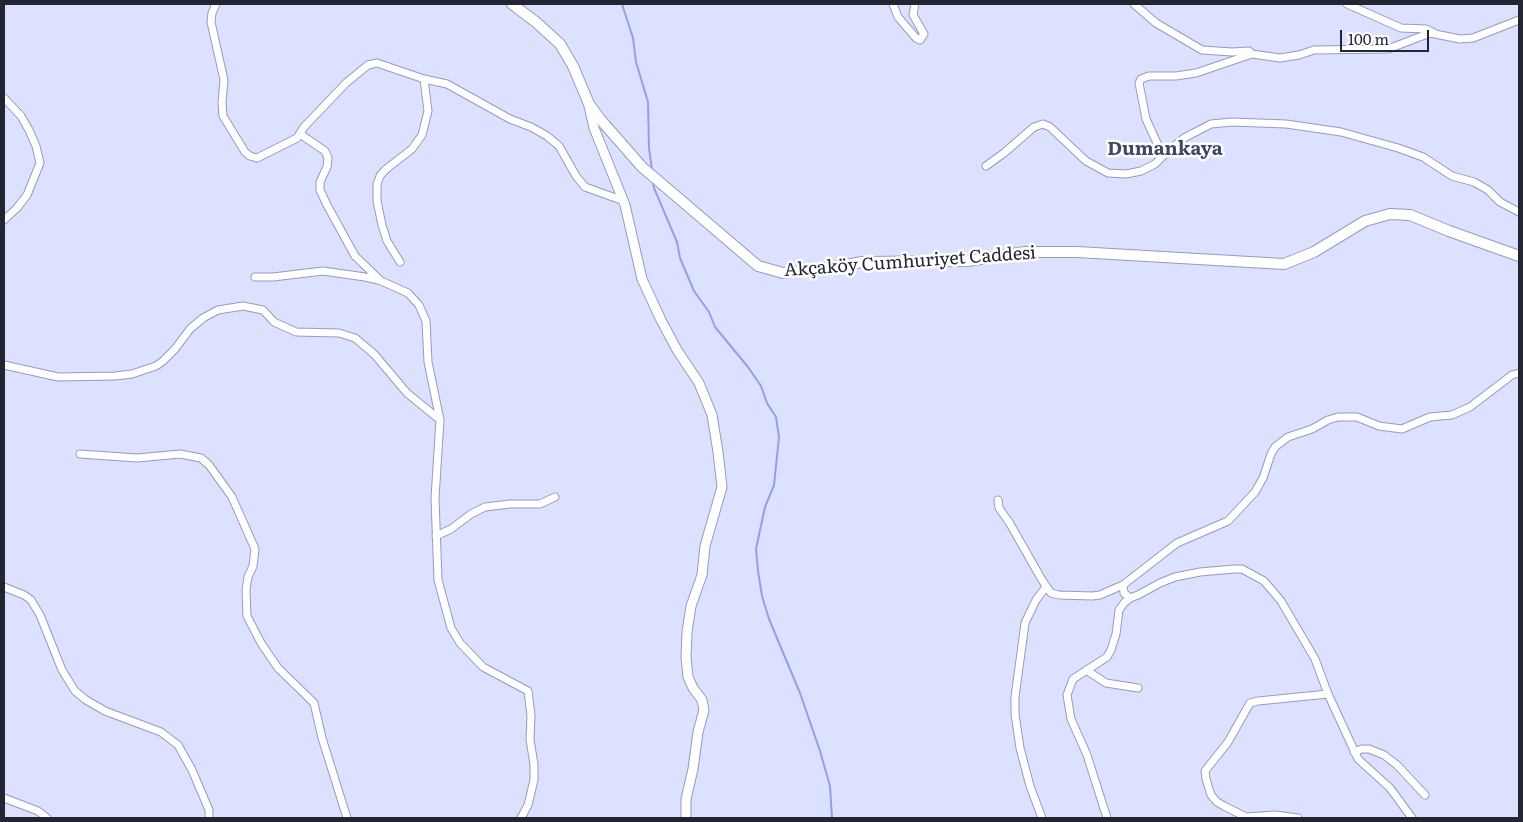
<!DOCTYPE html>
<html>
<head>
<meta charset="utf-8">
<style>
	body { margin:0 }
	#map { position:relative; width:1523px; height:822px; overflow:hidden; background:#dce1ff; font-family:Literata,serif }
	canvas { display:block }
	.frame { position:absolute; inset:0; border:5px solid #232533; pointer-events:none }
	.scale { position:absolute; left:1340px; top:30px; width:89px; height:22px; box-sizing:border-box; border:2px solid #232533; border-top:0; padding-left:6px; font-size:15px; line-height:18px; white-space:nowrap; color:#232533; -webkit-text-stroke:4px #fff; paint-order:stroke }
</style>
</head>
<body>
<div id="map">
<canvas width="1523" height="822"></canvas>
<div class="frame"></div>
<div class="scale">100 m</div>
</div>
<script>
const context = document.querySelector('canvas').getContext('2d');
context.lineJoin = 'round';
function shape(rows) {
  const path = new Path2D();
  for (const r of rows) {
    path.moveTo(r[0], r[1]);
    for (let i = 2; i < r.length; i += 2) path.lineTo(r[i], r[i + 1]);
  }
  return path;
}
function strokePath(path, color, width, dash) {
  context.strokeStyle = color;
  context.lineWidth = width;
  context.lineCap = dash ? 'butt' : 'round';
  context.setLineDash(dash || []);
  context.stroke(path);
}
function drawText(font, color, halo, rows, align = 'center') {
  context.font = font + ' Literata,serif';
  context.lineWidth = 5;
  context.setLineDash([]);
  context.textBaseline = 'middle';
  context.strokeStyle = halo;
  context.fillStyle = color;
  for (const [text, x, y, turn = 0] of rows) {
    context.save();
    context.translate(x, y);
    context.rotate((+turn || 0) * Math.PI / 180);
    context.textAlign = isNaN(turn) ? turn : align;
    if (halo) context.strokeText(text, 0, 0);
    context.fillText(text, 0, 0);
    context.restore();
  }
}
strokePath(shape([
	[622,4,633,38,636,62,648,102,649,148,652,170],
	[653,183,654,188,677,242,680,258,694,291,709,312,715,327,748,367,761,386,767,403,776,417,779,437,774,485,765,507,756,549,758,571,762,596,769,619,800,693,820,751,830,786,832,818]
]), '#969ee7', 2);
const minor = shape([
	[216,4,212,13,211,22,224,80,222,102,223,116,245,152,250,156,257,158,297,138,304,127,346,83,368,65,377,63,424,79,447,84,510,119,531,127,547,136,559,146,576,176,585,187,624,201],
	[893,4,898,17,916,38,920,40,924,34,913,15,915,4],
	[1134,4,1156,23,1202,50,1232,52,1249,51,1252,54,1196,73,1176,76,1149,76,1141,79,1139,83,1146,119,1163,156,1184,138,1211,124,1232,122,1286,124,1341,132,1398,148,1423,157,1452,176,1474,182,1488,190,1500,202,1519,212],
	[1347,4,1401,28,1426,29,1434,33],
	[1252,54,1280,58,1299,55,1314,50,1388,49,1430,33,1460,39,1473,38,1519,20],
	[4,98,21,116,29,130,36,146,40,163,27,195,17,208,4,220],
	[300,134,325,151,328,158,327,167,320,182,320,190,327,205,355,256,381,281,408,293,419,305,426,321,428,362,440,420,435,498,438,580,451,628,460,643,483,667,528,691,531,716,530,740,534,764,534,780,528,805,521,818],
	[986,166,1004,153,1034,127,1043,124,1050,127,1086,161,1108,173,1126,174,1141,171,1155,164,1163,156],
	[400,262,387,241,382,225,377,201,377,184,380,176,385,170,412,149,422,135,428,111,424,79],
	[255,277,273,277,323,271,365,277,378,280],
	[4,365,58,377,115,376,132,374,156,366,163,361,175,349,190,329,203,318,218,310,243,306,263,310,274,322,296,332,339,333,355,338,374,354,407,393,440,420],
	[80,454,137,458,180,454,201,458,209,465,232,497,255,549,253,566,248,577,246,590,247,616,261,643,278,668,314,703,322,738,347,818],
	[998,500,999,508,1009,522,1042,580,1051,593,1059,595,1092,596,1100,595,1123,585],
	[436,536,451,529,471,514,485,507,510,504,540,504,555,497],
	[4,587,24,595,31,600,40,615,62,670,75,691,86,700,105,711,161,732,178,745,192,770,209,810,209,818],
	[1086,670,1106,683,1138,688],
	[1354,752,1362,749,1369,749,1384,755,1397,765,1425,795],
	[4,798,38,811,47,818],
	[1042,818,1030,786,1020,748,1015,714,1015,697,1025,623,1036,600,1046,587],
	[1107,818,1087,755,1071,719,1067,695,1073,679,1107,657,1111,650,1116,634,1119,610,1124,603,1130,598],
	[1298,818,1275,815,1246,817,1224,806,1217,802,1211,795,1206,779,1205,771,1228,742,1250,703,1258,701,1328,694],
	[1412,818,1390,788,1358,759,1328,694,1315,659,1281,601,1264,581,1242,569,1234,569,1200,572,1175,577,1160,583,1138,595,1130,598,1124,593,1123,585,1177,543,1228,521,1255,492,1263,478,1271,454,1275,447,1288,437,1312,429,1328,420,1338,417,1357,417,1379,426,1402,429,1430,417,1452,415,1470,407,1512,375,1519,373]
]);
const tertiary = shape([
	[589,106,594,128,625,205,642,279,661,320,677,350,699,383,712,415,718,452,722,487,705,546,702,575,691,606,687,632,686,657,688,677,693,688,702,700,704,710,698,732,693,769,686,799,686,818]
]);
const secondary = shape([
	[512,4,537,23,560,44,573,66,589,104,600,119,642,167,758,266,783,273,829,268,862,262,967,261,1025,252,1077,252,1284,264,1314,252,1365,221,1390,214,1410,215,1449,231,1519,256]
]);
strokePath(minor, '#959bbe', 9);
strokePath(tertiary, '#959bbe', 11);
strokePath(secondary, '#959bbe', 12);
strokePath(minor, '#fff', 7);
strokePath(tertiary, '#fff', 9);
strokePath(secondary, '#fff', 10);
drawText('18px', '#232533', '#fff', [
	["Akçaköy Cumhuriyet Caddesi",910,262,-4]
]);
drawText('bold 19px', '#424564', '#fff', [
	["Dumankaya",1165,149]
]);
</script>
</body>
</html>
